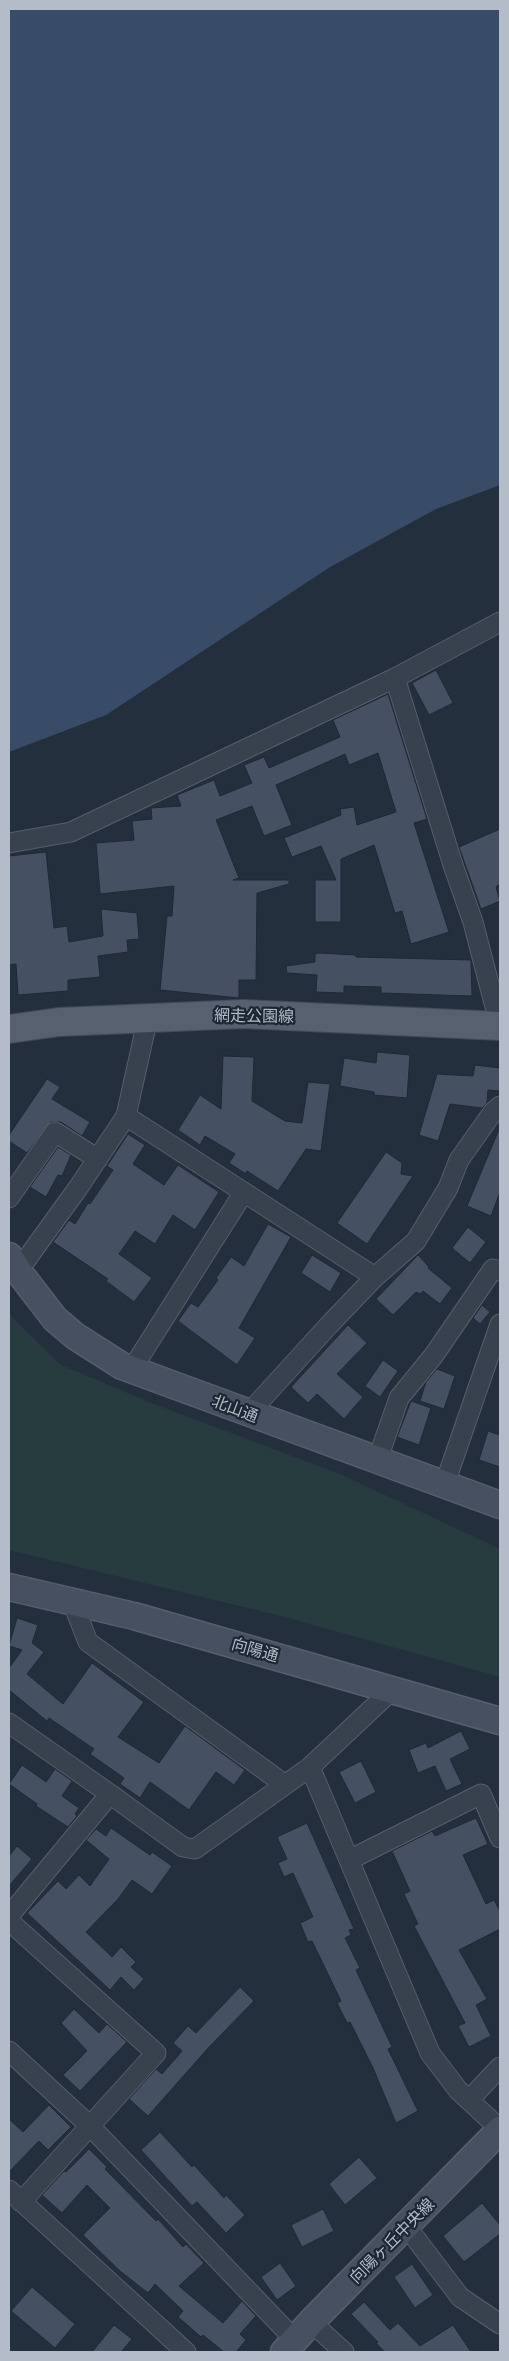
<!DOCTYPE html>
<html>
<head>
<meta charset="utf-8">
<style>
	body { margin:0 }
	#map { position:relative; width:509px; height:2361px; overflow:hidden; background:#242f3e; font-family:Barlow,sans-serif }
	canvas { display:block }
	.frame { position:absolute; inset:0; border:10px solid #b4bcc9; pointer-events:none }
</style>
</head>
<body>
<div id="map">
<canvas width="509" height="2361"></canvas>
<div class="frame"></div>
</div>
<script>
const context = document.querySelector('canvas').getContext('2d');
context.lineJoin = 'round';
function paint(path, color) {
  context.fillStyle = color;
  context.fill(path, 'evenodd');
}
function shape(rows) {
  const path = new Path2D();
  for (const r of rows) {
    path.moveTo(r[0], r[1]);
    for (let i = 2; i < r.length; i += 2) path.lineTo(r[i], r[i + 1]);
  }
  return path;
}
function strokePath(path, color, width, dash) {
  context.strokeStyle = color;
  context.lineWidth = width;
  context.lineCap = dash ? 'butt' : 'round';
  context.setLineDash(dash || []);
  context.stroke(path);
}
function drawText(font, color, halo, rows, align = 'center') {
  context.font = font + ' Barlow,"Noto Sans JP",sans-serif';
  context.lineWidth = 4.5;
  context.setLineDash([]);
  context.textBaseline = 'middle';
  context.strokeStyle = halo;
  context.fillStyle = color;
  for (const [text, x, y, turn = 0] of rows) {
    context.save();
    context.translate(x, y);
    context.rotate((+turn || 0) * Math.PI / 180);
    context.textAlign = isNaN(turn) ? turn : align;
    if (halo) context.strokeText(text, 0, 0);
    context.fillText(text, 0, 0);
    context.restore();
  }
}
paint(shape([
	[9,1314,61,1365,149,1402,342,1475,500,1549,500,1677,281,1616,9,1550]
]), '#263c3f');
paint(shape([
	[9,9,500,9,500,485,436,509,330,567,106,715,9,752]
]), '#394c67');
const building = shape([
	[436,670,453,703,429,715,412,683,436,670],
	[388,694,427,819,414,823,449,932,411,944,402,911,395,913,374,845,341,859,341,922,315,922,315,880,336,880,321,846,292,857,284,838,341,815,340,809,354,807,357,825,396,812,378,753,349,765,345,754,276,785,292,825,264,836,252,806,216,820,239,878,233,880,289,880,289,884,257,893,256,980,239,980,239,998,160,990,167,916,172,916,174,886,100,894,96,843,134,840,132,821,152,819,151,808,181,806,177,795,214,780,220,796,252,783,244,765,264,757,269,768,340,737,333,720,388,694],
	[500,829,500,884,496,887,500,901,481,909,459,847,500,829],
	[46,852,54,928,67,926,69,942,103,936,101,909,137,913,139,939,127,940,128,952,98,956,100,977,68,980,68,991,18,995,16,964,9,965,9,856,46,852],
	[318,953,355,955,356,957,471,960,472,996,381,993,381,987,344,986,344,993,316,992,317,975,287,973,286,966,315,962,315,954,318,953],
	[377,1052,410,1055,407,1098,374,1095,374,1092,340,1086,344,1058,376,1063,377,1052],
	[223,1056,254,1057,252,1101,285,1121,302,1123,308,1082,330,1084,321,1151,306,1149,278,1191,247,1171,246,1174,229,1163,235,1154,205,1136,200,1145,178,1130,200,1095,221,1109,223,1056],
	[475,1065,500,1068,500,1091,488,1090,487,1103,482,1108,450,1104,438,1141,419,1135,437,1074,473,1076,475,1065],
	[47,1079,60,1087,52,1099,90,1122,82,1136,61,1122,51,1122,27,1153,9,1141,9,1135,47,1079],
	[500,1127,500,1192,491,1216,467,1206,500,1127],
	[128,1134,145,1145,133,1164,164,1185,178,1165,219,1192,195,1230,173,1215,155,1244,135,1231,119,1254,152,1278,134,1302,106,1281,108,1279,53,1242,69,1220,75,1224,88,1203,90,1204,113,1170,107,1166,128,1134],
	[58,1147,71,1155,62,1176,58,1175,46,1197,30,1187,58,1147],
	[386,1152,402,1163,401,1174,413,1176,367,1244,337,1223,386,1152],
	[268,1224,291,1237,239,1328,255,1338,237,1365,178,1321,191,1303,198,1307,218,1280,216,1278,231,1257,244,1266,268,1224],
	[468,1227,486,1242,470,1263,452,1248,468,1227],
	[312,1255,341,1273,330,1292,301,1273,312,1255],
	[418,1255,429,1267,428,1268,452,1288,440,1304,423,1291,420,1294,416,1292,393,1315,376,1299,418,1255],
	[482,1305,490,1312,480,1324,473,1318,482,1305],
	[348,1325,367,1343,337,1374,363,1397,344,1419,317,1394,308,1403,291,1387,348,1325],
	[383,1360,398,1371,380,1397,365,1386,383,1360],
	[437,1369,455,1376,444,1409,420,1401,426,1382,437,1369],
	[411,1401,431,1408,419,1445,397,1437,411,1401],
	[488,1431,500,1435,500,1467,479,1460,488,1431],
	[17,1618,38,1625,32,1643,44,1652,27,1674,63,1704,92,1663,144,1702,118,1737,159,1763,185,1726,245,1770,234,1785,216,1772,189,1810,150,1782,140,1798,120,1784,124,1778,90,1754,94,1749,49,1718,47,1721,9,1690,9,1668,22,1650,9,1646,17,1618],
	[461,1731,470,1749,450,1759,462,1784,446,1791,435,1766,418,1773,409,1750,426,1743,428,1748,461,1731],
	[361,1761,376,1792,355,1803,339,1772,361,1761],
	[22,1765,46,1782,55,1769,72,1781,62,1796,79,1808,75,1814,77,1816,68,1827,36,1806,37,1804,9,1784,22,1765],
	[476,1818,488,1844,463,1855,486,1904,494,1900,500,1911,500,1929,459,1950,487,1999,476,2005,491,2036,469,2047,458,2026,465,2023,414,1926,418,1924,404,1894,410,1891,392,1851,432,1831,435,1836,476,1818],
	[307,1823,354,1929,349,1930,351,1935,345,1938,360,1968,356,1970,392,2047,388,2049,418,2111,396,2123,373,2068,350,2022,347,2023,337,2003,341,2001,312,1941,308,1942,300,1923,313,1917,293,1873,284,1877,278,1863,287,1859,277,1837,307,1823],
	[111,1828,150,1855,152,1852,172,1866,152,1894,132,1880,118,1899,86,1932,112,1957,121,1947,136,1962,131,1967,144,1979,134,1990,121,1977,110,1990,27,1913,58,1881,66,1889,79,1875,90,1886,109,1859,86,1840,96,1829,106,1836,111,1828],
	[17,1846,32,1859,9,1886,9,1856,17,1846],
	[240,1987,254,2001,210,2046,148,2116,129,2099,156,2069,162,2074,182,2051,173,2043,188,2026,196,2033,240,1987],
	[74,2009,99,2033,107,2024,127,2042,80,2091,63,2075,87,2051,61,2023,74,2009],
	[49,2105,71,2127,48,2150,39,2141,9,2172,9,2119,23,2132,49,2105],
	[160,2132,192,2167,194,2165,224,2198,226,2195,245,2215,226,2233,197,2202,192,2206,141,2150,160,2132],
	[89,2149,107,2167,105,2169,156,2221,158,2219,183,2247,186,2244,204,2263,179,2286,223,2323,242,2301,256,2316,240,2334,246,2340,236,2352,224,2352,203,2335,201,2337,178,2317,183,2311,155,2284,148,2293,120,2271,83,2235,110,2208,87,2185,62,2213,42,2195,64,2171,66,2172,89,2149],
	[359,2157,377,2178,345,2205,329,2184,359,2157],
	[482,2203,500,2225,500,2234,464,2262,443,2236,482,2203],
	[323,2209,334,2231,302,2247,291,2225,323,2209],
	[280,2263,296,2286,277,2300,261,2277,280,2263],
	[412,2264,433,2295,415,2308,394,2277,412,2264],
	[32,2287,75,2324,55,2348,11,2311,32,2287],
	[364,2302,390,2330,398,2323,420,2346,453,2325,471,2352,385,2352,376,2343,378,2342,351,2314,364,2302],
	[114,2325,132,2339,121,2352,92,2352,114,2325]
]);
paint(building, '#455162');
strokePath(building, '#1f2835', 1);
const street = shape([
	[395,678,453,865,473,922,500,1026],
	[9,843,71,832,395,678,500,622],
	[126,1116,375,1277],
	[9,1198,55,1132,98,1159],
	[18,1271,78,1188,126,1116,148,1017],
	[132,1369,244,1192],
	[248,1414,329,1325,375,1277,416,1241,448,1188,459,1160,493,1112,500,1106],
	[377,1461,399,1398,434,1355,493,1269,500,1271],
	[444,1486,500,1324],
	[72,1601,88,1642,284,1784],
	[9,1723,110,1794],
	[310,1767,430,2053,458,2090,500,2129],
	[349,1860,481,1794,500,1838],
	[9,1916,110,1794,183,1847,195,1849,310,1767,392,1690],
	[9,1921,156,2053,21,2202],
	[9,2051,90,2126,295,2340],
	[469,2100,500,2067],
	[9,2190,186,2352],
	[407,2227,460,2297,500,2324],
	[311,2322,344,2352]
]);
const secondary = shape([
	[9,1256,18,1271,55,1319,75,1336,122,1366,500,1505],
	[9,1587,134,1616,500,1721],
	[284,2352,311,2322,500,2130]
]);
const primary = shape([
	[9,1029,59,1022,244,1014,500,1026]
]);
strokePath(street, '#565f6c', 21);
strokePath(secondary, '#565f6c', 29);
strokePath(primary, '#414a57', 30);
strokePath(street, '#38414e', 19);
strokePath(secondary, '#465061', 26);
strokePath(primary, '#56606e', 28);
drawText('16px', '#b4bcc9', '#1d2633', [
	["網走公園線",254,1016,1],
	["北山通",235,1409,21],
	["向陽通",255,1650,16],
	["向陽ヶ丘中央線",392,2241,-45]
]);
</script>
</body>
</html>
